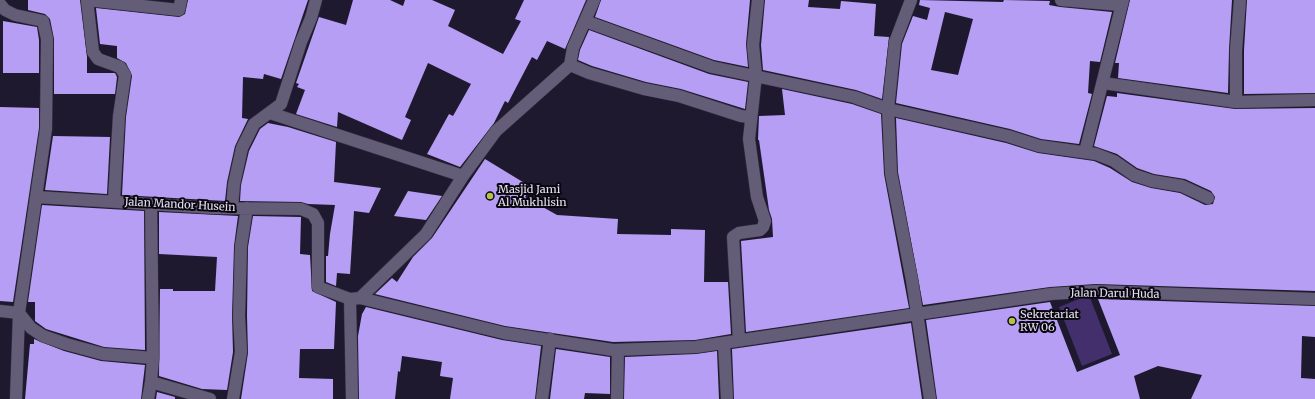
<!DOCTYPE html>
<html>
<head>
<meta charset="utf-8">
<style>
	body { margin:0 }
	canvas { display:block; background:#1f1930 }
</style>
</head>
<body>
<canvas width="1315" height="399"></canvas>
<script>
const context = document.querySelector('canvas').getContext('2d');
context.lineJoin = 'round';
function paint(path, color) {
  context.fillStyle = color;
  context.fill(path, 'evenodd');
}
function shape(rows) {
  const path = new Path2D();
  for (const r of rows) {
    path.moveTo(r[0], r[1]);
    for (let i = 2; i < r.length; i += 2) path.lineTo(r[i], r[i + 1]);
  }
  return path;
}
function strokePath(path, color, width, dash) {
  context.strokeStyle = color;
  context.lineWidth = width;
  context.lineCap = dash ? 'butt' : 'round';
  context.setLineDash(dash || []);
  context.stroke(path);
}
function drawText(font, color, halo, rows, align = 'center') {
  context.font = font + ' Merriweather,serif';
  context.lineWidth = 4;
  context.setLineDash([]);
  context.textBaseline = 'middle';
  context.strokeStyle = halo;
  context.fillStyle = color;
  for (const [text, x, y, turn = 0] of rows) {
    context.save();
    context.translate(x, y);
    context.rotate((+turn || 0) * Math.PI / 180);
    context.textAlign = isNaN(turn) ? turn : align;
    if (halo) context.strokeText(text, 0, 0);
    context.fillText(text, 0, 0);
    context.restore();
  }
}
paint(shape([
	[1089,295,1112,354,1082,366,1059,307]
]), '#422f6b');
paint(shape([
	[28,0,80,0,87,57,87,73,115,73,117,77,115,94,54,94,54,39,50,19,45,14,28,10],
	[188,0,308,0,281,79,264,74,263,79,243,77,242,118,248,119,235,146,227,182,225,201,122,195,126,117,132,76,126,63,117,58,117,46,100,44,96,8,179,17,185,14],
	[353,0,390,0,403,6,405,0,432,0,455,10,448,26,503,54,521,21,515,19,524,0,586,0,565,49,547,41,537,60,532,57,508,103,505,101,494,123,460,167,427,154,449,114,453,116,471,84,428,63,405,117,411,120,402,140,338,112,337,127,296,114,305,90,297,87,299,84,296,83,319,17,346,25],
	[601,0,750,0,746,44,748,67,714,60,595,17],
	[765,0,809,0,808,7,840,9,841,1,876,4,874,36,889,37,882,99,856,90,763,70,761,45],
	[920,0,1003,2,1004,0,1050,1,1049,5,1060,7,1112,12,1100,62,1090,61,1088,93,1092,94,1079,144,1041,139,1010,129,896,103,902,44,913,16,927,20,930,8,919,5],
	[945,12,973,19,958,75,931,70],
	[1130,0,1232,0,1229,49,1228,93,1118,78,1119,63,1115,63],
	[1247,0,1315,0,1315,93,1244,94,1244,50],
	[3,21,37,27,39,40,39,73,3,73],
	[589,30,709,74,748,82,745,109,681,89,646,82,592,66,578,60,580,50],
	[782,89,852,104,881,114,884,174,909,308,746,332,741,241,773,237,772,219,769,210,759,140,758,140,759,116,785,115],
	[1117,93,1235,109,1315,108,1315,291,1096,284,1050,287,923,305,898,172,896,118,1006,143,1038,153,1094,161,1110,168,1132,182,1151,188,1180,193,1205,205,1213,204,1215,197,1211,191,1185,179,1154,174,1137,168,1117,154,1094,146,1107,96,1117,97],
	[0,107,39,108,39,128,13,302,0,301],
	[268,123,288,127,336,142,334,182,381,188,369,213,354,211,350,274,337,273,336,286,326,282,326,256,328,256,330,234,335,205,308,204,301,202,240,201,241,185,249,151,260,129],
	[53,136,110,137,107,194,45,190],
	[485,159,531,187,525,197,557,215,618,219,617,234,671,235,671,229,705,230,704,282,728,282,731,334,695,340,613,342,505,326,375,294,392,278,397,282,413,257,432,238],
	[408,191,442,196,426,220,394,216],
	[42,205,144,211,145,350,104,347,46,329,35,321,35,302,28,302],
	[159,212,238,216,234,246,232,316,233,352,227,390,202,389,159,376,160,289,173,289,173,291,215,291,217,257,159,254],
	[253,216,301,217,300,254,310,255,312,291,336,302,334,349,300,349,299,378,333,379,333,399,241,399,248,353,247,316,248,247],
	[1098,299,1315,306,1315,337,1302,336,1301,378,1315,379,1315,399,1191,399,1202,375,1158,366,1134,376,1140,399,937,399,926,320,1050,302,1077,372,1120,355],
	[366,307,502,340,541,346,535,399,450,399,453,378,440,376,442,362,402,356,400,372,398,371,395,399,359,399,358,336,362,314],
	[911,323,922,399,734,399,732,349],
	[34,339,64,351,101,361,145,365,141,399,25,399,30,344,34,344],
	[556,349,610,357,610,394,585,393,584,399,550,399],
	[717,351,719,399,624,399,625,357,696,354],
	[157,392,175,397,175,399,156,399]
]), '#b59ef3');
const minor = shape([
	[87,0,93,52,98,59,120,67,125,75,119,116,114,200],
	[87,0,179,10,181,0],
	[911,0,895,42,888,109,891,173,912,280,930,399],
	[1061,0,1121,5],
	[0,4,5,10,15,15,43,21,47,39,46,129,19,313,16,399],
	[585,21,712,67,854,97,888,109,1008,136,1039,146,1096,154,1114,161,1134,175,1152,181,1182,186,1208,198],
	[570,65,589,73,644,89,679,96,741,116,750,117],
	[1103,83,1236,102,1315,100],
	[1236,102,1236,50,1240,0],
	[270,113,463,176],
	[1085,152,1123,0],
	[36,197,214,208,301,209,313,214,318,223,318,287,350,299],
	[151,204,153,358],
	[232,208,234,184,242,148,254,124,281,104,301,42,311,18,316,0],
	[360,298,426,234,463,176,496,131,570,65,573,48,594,0],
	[0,311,19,313,31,328,43,336,66,344,103,354,153,358,151,382,210,399],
	[739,340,733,237,739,233,760,230,763,227,765,221,757,197,749,139,756,75,753,45,758,0],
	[724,343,727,399],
	[148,399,151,382],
	[233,399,241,352,239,316,241,246,247,208],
	[352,399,350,299,360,298,504,333,613,350,696,347,1051,294,1096,291,1315,299],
	[542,399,550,339],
	[617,399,618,350]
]);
strokePath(minor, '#3a3547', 13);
strokePath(minor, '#635d77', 12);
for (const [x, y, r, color] of [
	[490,196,4,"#b4c24a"],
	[1012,321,4,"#b4c24a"]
]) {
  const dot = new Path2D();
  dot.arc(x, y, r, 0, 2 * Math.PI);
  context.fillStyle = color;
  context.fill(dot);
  strokePath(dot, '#090610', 1.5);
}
drawText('11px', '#e5e1f1', '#090610', [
	["Masjid Jami",498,190],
	["Al Mukhlisin",498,203],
	["Sekretariat",1020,315],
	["RW 06",1020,328]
], 'left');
drawText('11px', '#e5e1f1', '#090610', [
	["Jalan Mandor Husein",180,205,3],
	["Jalan Darul Huda",1115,294,1]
]);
</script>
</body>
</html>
